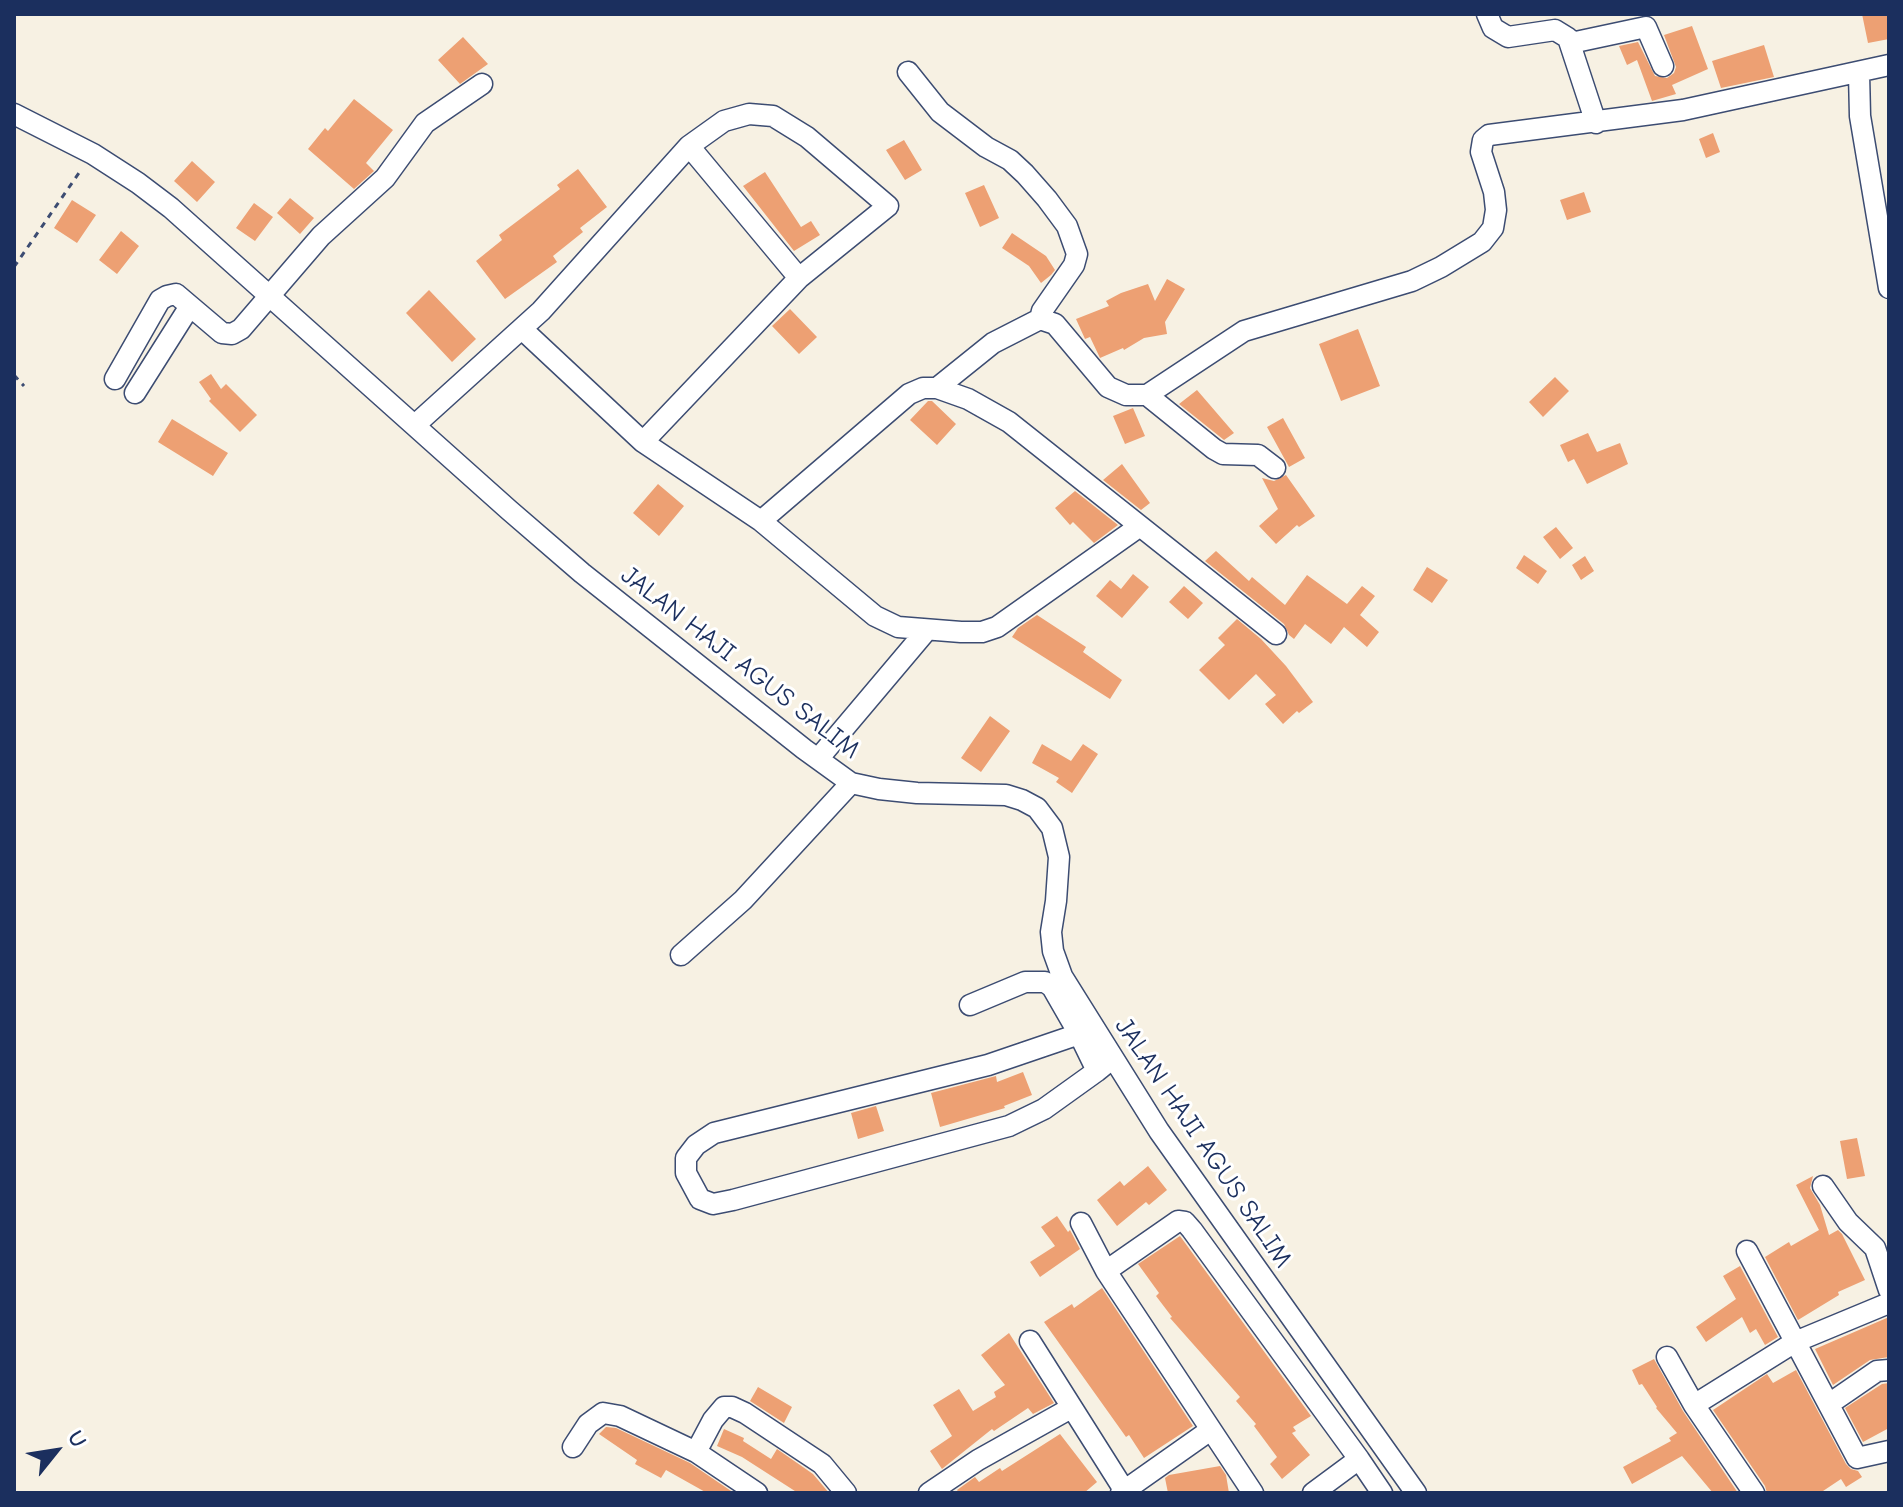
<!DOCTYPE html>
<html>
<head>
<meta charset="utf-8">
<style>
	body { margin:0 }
	#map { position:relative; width:1903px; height:1507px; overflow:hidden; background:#f7f1e3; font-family:"Comic Neue",sans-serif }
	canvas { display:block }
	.frame { position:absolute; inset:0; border:16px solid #1b2f5e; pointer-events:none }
	.north { position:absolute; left:16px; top:1411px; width:80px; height:80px; -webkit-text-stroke:6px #fff; paint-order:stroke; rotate:60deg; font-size:22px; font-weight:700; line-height:32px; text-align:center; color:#1b2f5e }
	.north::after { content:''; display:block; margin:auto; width:28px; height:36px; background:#1b2f5e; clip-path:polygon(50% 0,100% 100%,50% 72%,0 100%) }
</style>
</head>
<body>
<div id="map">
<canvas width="1903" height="1507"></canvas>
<div class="frame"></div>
<div class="north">U</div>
</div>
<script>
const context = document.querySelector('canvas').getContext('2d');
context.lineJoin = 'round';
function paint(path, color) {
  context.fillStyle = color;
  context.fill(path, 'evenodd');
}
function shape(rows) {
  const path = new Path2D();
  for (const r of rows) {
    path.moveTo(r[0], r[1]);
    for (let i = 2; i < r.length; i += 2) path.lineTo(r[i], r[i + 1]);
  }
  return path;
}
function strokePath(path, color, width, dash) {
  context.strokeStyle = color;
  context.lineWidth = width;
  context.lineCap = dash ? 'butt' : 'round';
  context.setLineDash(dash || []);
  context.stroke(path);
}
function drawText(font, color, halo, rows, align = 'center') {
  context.font = font + ' "Comic Neue",sans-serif';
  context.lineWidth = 6;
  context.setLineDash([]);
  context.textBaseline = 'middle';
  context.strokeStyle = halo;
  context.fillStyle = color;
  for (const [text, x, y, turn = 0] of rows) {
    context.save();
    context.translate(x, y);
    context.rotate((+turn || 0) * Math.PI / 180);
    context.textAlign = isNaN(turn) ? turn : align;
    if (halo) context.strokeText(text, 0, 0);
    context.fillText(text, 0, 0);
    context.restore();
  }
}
paint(shape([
	[1862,14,1889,14,1889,39,1868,43],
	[1692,26,1708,69,1672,85,1676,94,1652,101,1637,60,1627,65,1619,46,1638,42,1655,76,1667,78,1674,73,1676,67,1664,35],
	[463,37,488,64,460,84,438,60],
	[1764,45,1774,77,1721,88,1712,61],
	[354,99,393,130,366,163,374,171,354,189,308,149,325,128,328,131],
	[1713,133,1720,152,1706,158,1699,139],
	[904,140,922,170,905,180,886,150],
	[192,161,215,182,197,202,174,181],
	[578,169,607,207,580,228,583,232,553,256,557,262,505,299,476,261,502,240,499,235,560,189,557,185],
	[765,172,801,227,811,221,820,235,794,251,743,186],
	[984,185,999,218,980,227,965,193],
	[1584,192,1591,212,1567,220,1560,200],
	[290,198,314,218,300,234,277,213],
	[72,200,96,215,77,243,54,228],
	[254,203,273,217,255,241,236,228],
	[121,231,139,246,117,274,99,260],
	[1012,233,1046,256,1055,270,1051,275,1041,283,1029,266,1002,248],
	[1167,279,1185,289,1165,322,1167,334,1144,338,1124,350,1123,348,1100,358,1090,337,1085,339,1076,319,1109,306,1106,301,1121,293,1148,284,1155,301],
	[429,290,476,339,452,362,406,313],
	[790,309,817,337,799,354,772,326],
	[1358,329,1380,386,1341,401,1319,344],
	[211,374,221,389,226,384,257,415,240,432,209,401,211,399,199,382],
	[1555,377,1569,391,1543,417,1529,402],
	[1197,390,1234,433,1224,440,1179,404],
	[928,401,932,401,956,424,937,445,910,420],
	[1133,408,1145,436,1125,444,1113,416],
	[1283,418,1305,458,1289,467,1267,427],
	[172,419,228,453,213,476,158,442],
	[1588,433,1597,452,1620,443,1628,464,1587,484,1574,459,1568,462,1560,445],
	[1122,464,1150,503,1141,510,1103,480],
	[1286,475,1315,516,1299,527,1297,525,1276,544,1259,526,1278,509,1262,478,1274,481],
	[658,484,684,506,659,536,633,513],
	[1075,491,1118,525,1094,543,1073,522,1070,525,1055,508],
	[1556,527,1573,548,1560,559,1543,537],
	[1216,551,1249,581,1252,577,1285,605,1307,575,1347,604,1362,586,1375,596,1360,615,1379,632,1367,647,1344,627,1331,644,1305,624,1294,639,1289,635,1284,624,1205,561],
	[1524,555,1547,571,1538,584,1516,568],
	[1585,556,1594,571,1581,580,1572,565],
	[1427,567,1448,580,1432,603,1413,590],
	[1133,574,1149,587,1122,618,1096,596,1110,580,1121,589],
	[1184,586,1203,603,1188,619,1169,602],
	[1037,615,1086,647,1083,652,1122,680,1110,699,1012,637,1018,628],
	[1237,619,1261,639,1286,666,1313,702,1299,713,1297,711,1283,724,1265,704,1276,695,1256,674,1229,700,1199,670,1225,645,1218,638],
	[990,716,1010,731,981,772,961,758],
	[1042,744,1071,761,1083,744,1098,754,1072,793,1056,782,1059,778,1032,763],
	[1023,1072,1032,1095,1004,1106,1005,1108,940,1127,931,1093,996,1076,997,1082],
	[876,1106,884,1131,858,1139,851,1113],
	[1857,1138,1865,1176,1847,1179,1840,1141],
	[1148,1166,1167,1190,1149,1205,1146,1202,1117,1226,1097,1200,1120,1181,1124,1186],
	[1813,1176,1810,1188,1820,1205,1829,1235,1838,1230,1842,1234,1865,1280,1838,1292,1839,1295,1798,1320,1765,1257,1789,1242,1791,1246,1819,1230,1796,1185],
	[1057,1216,1068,1232,1070,1230,1080,1249,1040,1277,1030,1262,1055,1246,1041,1227],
	[1180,1236,1311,1416,1293,1427,1296,1431,1292,1433,1310,1455,1282,1479,1270,1464,1277,1457,1254,1426,1256,1424,1236,1401,1240,1397,1170,1318,1172,1317,1156,1296,1159,1293,1138,1264],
	[1740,1266,1778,1337,1765,1345,1756,1329,1750,1333,1742,1317,1706,1342,1696,1327,1736,1299,1723,1276],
	[1102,1288,1193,1426,1144,1458,1129,1435,1126,1437,1044,1322,1072,1304,1074,1308],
	[1889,1317,1889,1357,1870,1360,1833,1385,1815,1349],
	[1009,1333,1054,1403,1033,1414,1028,1408,994,1431,992,1429,942,1469,930,1451,952,1436,933,1405,959,1389,973,1411,996,1397,994,1392,1005,1385,981,1355],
	[1654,1359,1683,1411,1738,1493,1713,1493,1682,1456,1632,1484,1623,1467,1671,1441,1669,1438,1677,1433,1656,1408,1657,1407,1642,1384,1639,1385,1632,1370],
	[1796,1370,1846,1464,1851,1469,1858,1471,1862,1477,1846,1487,1841,1479,1820,1493,1767,1493,1765,1486,1713,1410,1767,1374,1773,1383],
	[1889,1383,1889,1428,1863,1442,1845,1408,1882,1384],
	[758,1387,792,1407,784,1423,750,1401],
	[606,1427,616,1428,690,1463,734,1493,707,1493,666,1470,661,1478,635,1464,637,1460,599,1434],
	[724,1429,744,1438,743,1441,771,1459,777,1449,813,1474,829,1493,798,1493,742,1457,717,1446],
	[1060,1434,1097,1482,1084,1493,959,1493,957,1490,975,1477,979,1482,1000,1468,1002,1471],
	[1220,1466,1226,1475,1229,1493,1168,1493,1165,1478,1169,1475]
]), '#eda073');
const minor = shape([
	[1487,14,1493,28,1508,37,1555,30,1568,38,1596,123],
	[1571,43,1646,27,1663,66],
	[908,72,940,112,986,147,1010,160,1025,174,1047,199,1067,226,1077,254,1074,265,1042,311,1040,319],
	[1859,73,1860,116,1889,288],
	[14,114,93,154,138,183,171,208,509,510,582,573,804,749,851,783,879,789,917,793,1006,795,1022,800,1037,808,1052,828,1059,857,1056,901,1051,932,1053,951,1062,976,1159,1131,1416,1493],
	[689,146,799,278],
	[522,329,643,442,761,521,875,616,898,627,961,632,982,632,997,627,1140,526,1276,634],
	[115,379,160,300,167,296,176,294,222,333,232,334,241,329,321,236,385,178,425,123,482,84],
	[937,388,993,343,1040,319,1055,324,1108,387,1126,395,1147,395,1244,331,1412,281,1441,267,1482,242,1493,228,1496,210,1494,192,1481,152,1483,140,1489,135,1683,110,1889,65],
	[135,393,190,306],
	[1147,395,1214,449,1223,454,1258,455,1275,468],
	[415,425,541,311,689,146,724,121,749,114,773,116,807,137,888,206,799,278,643,442],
	[761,521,909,394,923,388,937,388,968,399,1009,422,1140,526],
	[818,759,926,631],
	[681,955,743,900,851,783],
	[970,1005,1025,982,1045,982,1052,987,1079,1034],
	[1097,1071,1079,1034,988,1065,714,1133,696,1145,686,1158,686,1173,700,1199,713,1204,733,1200,1009,1126,1044,1109,1097,1071,1113,1058],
	[1823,1186,1848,1222,1875,1248,1889,1290],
	[1081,1223,1106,1271],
	[1747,1251,1857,1458,1889,1451],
	[1030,1341,1126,1493],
	[1667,1357,1694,1405],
	[1829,1404,1877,1371,1889,1370],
	[573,1447,588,1424,603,1413,620,1416,696,1452],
	[1359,1459,1382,1493],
	[757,1493,696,1452,713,1420,724,1407,732,1407,745,1413,822,1464,846,1493],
	[929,1493,978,1460,1071,1408],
	[1121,1493,1209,1431],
	[1253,1493,1106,1271,1178,1221,1185,1222,1192,1230,1359,1459,1313,1493],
	[1754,1493,1694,1405,1795,1342,1889,1303]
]);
strokePath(minor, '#3c4c72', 23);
strokePath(shape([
	[14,267,81,170],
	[14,375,24,386]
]), '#3c4c72', 3, [6, 6]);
strokePath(minor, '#fff', 20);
drawText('26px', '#1b2f5e', '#fff', [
	["JALAN HAJI AGUS SALIM",740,663,38],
	["JALAN HAJI AGUS SALIM",1203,1143,56]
]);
</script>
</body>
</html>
